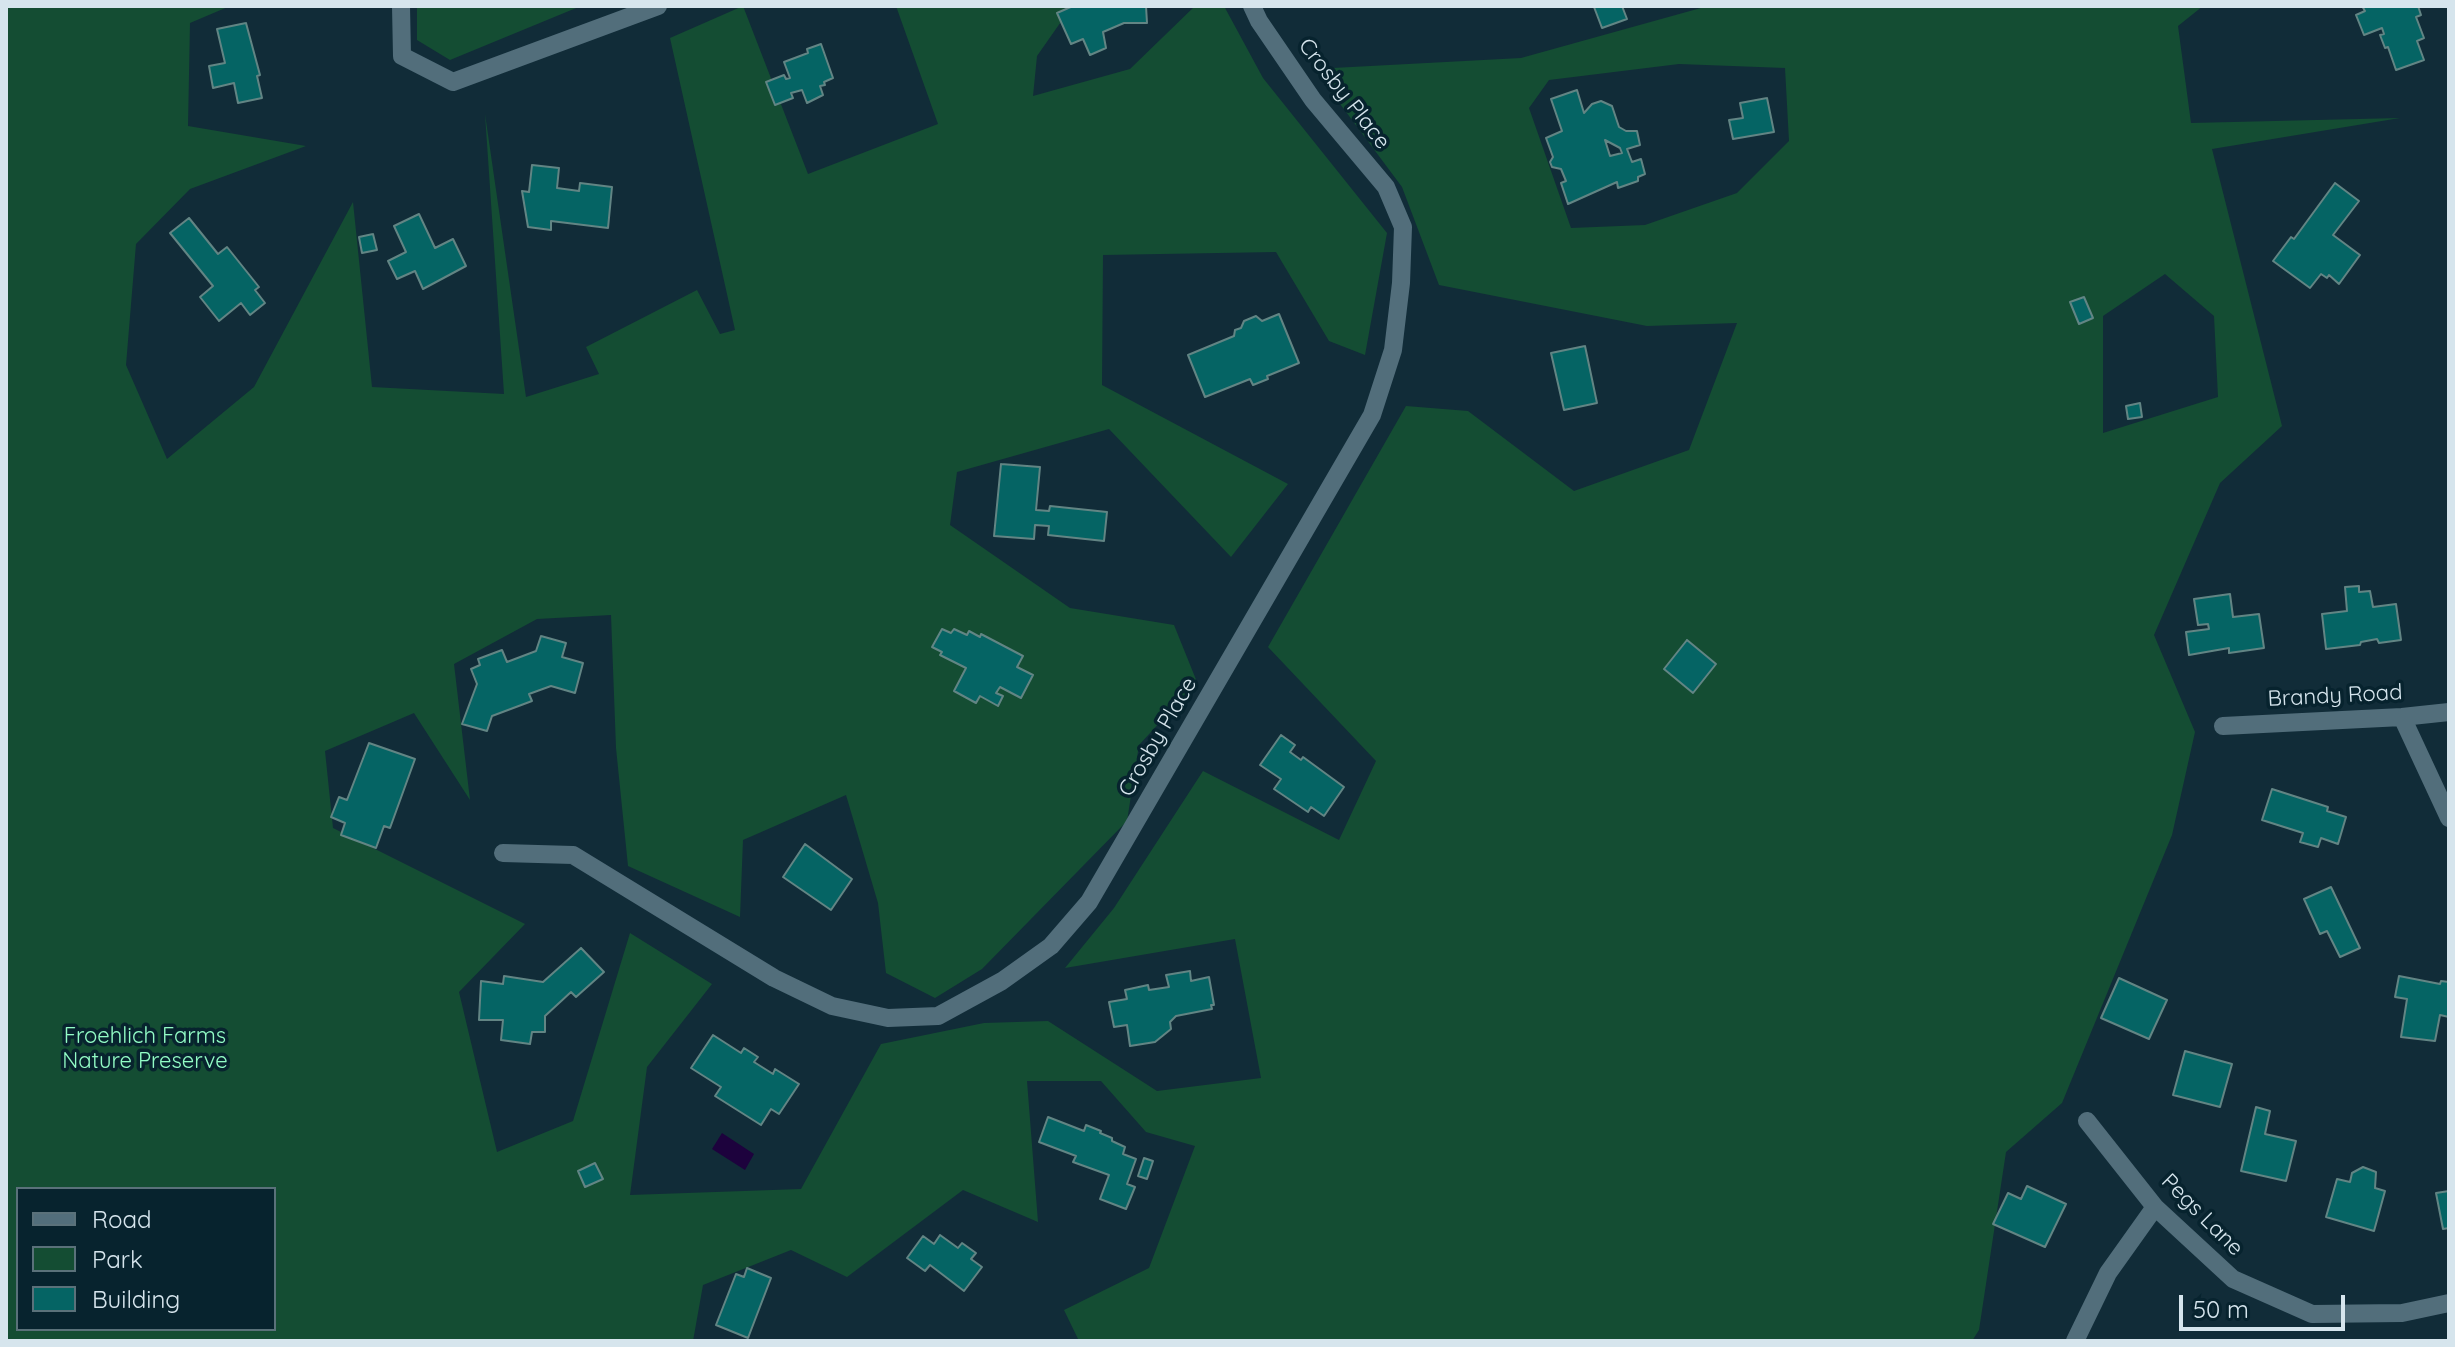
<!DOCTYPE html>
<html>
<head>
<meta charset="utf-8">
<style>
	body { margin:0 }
	#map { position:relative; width:2455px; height:1347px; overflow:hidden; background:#112c38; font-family:Quicksand,sans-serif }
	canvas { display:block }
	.frame { position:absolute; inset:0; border:8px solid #d6e5ed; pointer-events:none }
	.legend { position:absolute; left:16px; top:1187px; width:260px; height:144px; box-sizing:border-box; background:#07232e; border:2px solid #5a717a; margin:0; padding:10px 14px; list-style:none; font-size:24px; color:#d6e5ed }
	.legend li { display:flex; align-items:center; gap:16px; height:40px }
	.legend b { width:40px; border:2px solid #5a717a }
	.scale { position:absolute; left:2179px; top:1295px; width:166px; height:36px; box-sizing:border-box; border:4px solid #d6e5ed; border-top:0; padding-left:10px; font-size:24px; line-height:28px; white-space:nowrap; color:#d6e5ed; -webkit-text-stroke:6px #07232e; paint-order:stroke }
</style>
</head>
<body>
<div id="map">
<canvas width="2455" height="1347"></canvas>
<div class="frame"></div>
<ul class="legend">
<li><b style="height:10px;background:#526e7b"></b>Road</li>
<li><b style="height:22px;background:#144d33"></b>Park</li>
<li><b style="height:22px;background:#056464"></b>Building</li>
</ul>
<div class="scale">50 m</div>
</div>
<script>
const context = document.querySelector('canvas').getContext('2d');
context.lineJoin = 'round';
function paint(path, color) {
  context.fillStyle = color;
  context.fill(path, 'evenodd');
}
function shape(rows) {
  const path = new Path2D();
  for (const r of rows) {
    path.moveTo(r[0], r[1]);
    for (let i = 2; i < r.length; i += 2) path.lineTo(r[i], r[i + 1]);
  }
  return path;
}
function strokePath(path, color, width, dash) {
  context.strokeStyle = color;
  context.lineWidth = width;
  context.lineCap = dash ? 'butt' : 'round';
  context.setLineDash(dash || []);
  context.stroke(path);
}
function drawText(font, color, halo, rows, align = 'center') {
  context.font = font + ' Quicksand,sans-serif';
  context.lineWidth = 7;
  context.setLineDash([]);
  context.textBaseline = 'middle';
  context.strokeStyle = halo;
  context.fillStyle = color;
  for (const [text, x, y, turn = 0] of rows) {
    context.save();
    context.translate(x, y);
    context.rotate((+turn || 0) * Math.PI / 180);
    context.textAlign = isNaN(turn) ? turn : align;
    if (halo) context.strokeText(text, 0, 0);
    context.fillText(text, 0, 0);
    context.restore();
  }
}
paint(shape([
	[6,6,230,6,190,23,188,126,306,146,190,189,136,244,126,365,167,459,254,387,353,202,372,387,504,394,485,114,526,397,599,374,586,347,697,290,720,334,735,330,670,38,743,6,808,174,938,124,896,6,1072,6,1037,56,1033,96,1130,69,1195,6,1224,6,1263,78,1387,233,1365,355,1329,341,1276,252,1103,255,1102,385,1288,484,1231,557,1109,429,957,472,950,525,1070,608,1174,625,1197,682,1139,745,1127,821,982,969,935,998,886,973,878,903,846,795,743,840,740,917,628,866,616,748,611,615,537,619,454,664,470,800,414,713,325,751,333,828,525,924,459,992,497,1152,573,1121,630,933,712,984,647,1067,630,1195,801,1189,881,1044,984,1023,1048,1021,1157,1091,1261,1078,1235,939,1065,968,1114,908,1203,771,1339,840,1376,761,1268,647,1406,406,1468,411,1574,491,1689,450,1737,323,1647,326,1439,285,1402,187,1314,69,1521,58,1708,6,2203,6,2178,26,2191,123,2400,118,2212,149,2282,426,2220,483,2154,635,2195,732,2172,835,2062,1103,2006,1152,1979,1330,1972,1341,1079,1341,1064,1310,1149,1268,1195,1146,1146,1132,1101,1081,1027,1081,1038,1222,963,1190,847,1277,791,1250,703,1285,693,1341,6,1341],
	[1679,64,1785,68,1789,141,1737,193,1645,225,1571,228,1529,108,1549,80],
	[2165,274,2214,316,2218,397,2103,433,2103,316],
	[18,1189,274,1189,274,1329,18,1329],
	[417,6,581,6,450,60,417,40]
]), '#144d33');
paint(shape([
	[722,1133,754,1154,745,1170,712,1149]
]), '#1d023d');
const building = shape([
	[1073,6,1146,6,1147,23,1124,23,1103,32,1106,48,1090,55,1083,39,1071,44,1057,13,1073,6],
	[1622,6,1627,19,1602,28,1594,7,1622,6],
	[2362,6,2418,6,2421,15,2416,17,2424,38,2417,41,2424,60,2396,70,2388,47,2385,48,2380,35,2384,34,2382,28,2364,35,2356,15,2365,11,2362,6],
	[246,23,260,75,257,76,262,98,238,103,234,83,213,88,209,66,225,63,217,29,246,23],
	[821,44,833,78,824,82,825,85,820,86,823,95,807,103,802,90,791,93,793,98,775,105,766,82,784,75,786,79,790,78,784,62,808,53,807,49,821,44],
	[1577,90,1584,113,1592,104,1601,101,1612,106,1619,127,1626,131,1637,131,1640,145,1627,149,1632,162,1641,159,1645,174,1638,177,1638,181,1618,188,1617,182,1568,204,1561,183,1566,181,1561,169,1552,167,1550,162,1553,157,1546,138,1562,131,1551,99,1577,90],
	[1605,140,1620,148,1622,153,1610,156,1605,140],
	[1767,98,1774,132,1733,139,1729,120,1743,118,1740,103,1767,98],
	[532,165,559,168,557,188,579,191,580,183,612,187,608,228,551,221,551,230,528,227,522,191,529,192,532,165],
	[2335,183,2359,201,2333,235,2360,255,2339,284,2329,275,2327,278,2321,274,2310,288,2273,261,2291,237,2294,239,2335,183],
	[419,214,435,248,453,239,466,266,423,289,415,271,397,279,388,261,406,252,394,226,419,214],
	[189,218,218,254,227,247,259,287,255,290,265,303,250,315,241,303,219,321,200,297,213,286,170,233,189,218],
	[373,234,377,250,362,253,359,237,373,234],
	[2084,297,2093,318,2079,324,2070,302,2084,297],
	[1279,314,1299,363,1267,376,1268,379,1253,385,1250,379,1205,397,1188,355,1234,336,1235,330,1241,328,1244,321,1256,316,1262,321,1279,314],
	[1585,346,1597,403,1564,410,1551,353,1585,346],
	[2140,403,2142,417,2128,419,2126,406,2140,403],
	[1001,464,1040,467,1036,510,1049,511,1050,506,1107,512,1104,541,1048,535,1049,526,1035,525,1034,539,994,536,1001,464],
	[2359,586,2359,592,2370,591,2373,607,2396,604,2401,640,2379,643,2377,639,2361,642,2360,645,2326,649,2322,614,2347,611,2345,587,2359,586],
	[2230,594,2233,617,2259,614,2264,648,2229,653,2229,648,2189,655,2186,632,2209,629,2208,624,2198,625,2194,599,2230,594],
	[942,629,951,633,954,629,967,635,969,631,980,637,981,634,1023,656,1017,667,1033,675,1021,698,1000,687,996,693,1003,696,998,706,980,696,976,703,954,691,966,668,940,655,942,652,932,647,942,629],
	[541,636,566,643,562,657,583,663,575,693,551,686,529,694,532,701,492,716,487,731,462,724,477,684,471,669,480,665,478,659,502,650,507,662,536,651,541,636],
	[1687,640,1716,664,1693,693,1664,669,1687,640],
	[1281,735,1295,745,1290,752,1301,760,1303,757,1344,787,1324,816,1311,807,1308,812,1274,789,1281,779,1260,765,1281,735],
	[369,743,415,759,390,828,384,826,376,848,341,835,345,823,331,817,339,797,347,800,369,743],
	[2272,789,2328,807,2327,811,2346,817,2338,844,2321,838,2318,847,2300,842,2303,833,2262,820,2272,789],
	[805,844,852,879,831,910,783,877,805,844],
	[2331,887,2360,948,2340,957,2327,931,2320,934,2304,899,2331,887],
	[581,948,604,972,576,997,571,992,545,1016,545,1032,532,1032,530,1044,501,1040,503,1020,479,1020,481,981,503,984,504,976,543,982,581,948],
	[1190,971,1191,981,1209,977,1214,1005,1211,1005,1212,1009,1176,1016,1170,1022,1171,1029,1155,1042,1130,1046,1127,1025,1114,1027,1109,1002,1127,999,1125,990,1148,985,1149,990,1169,987,1166,975,1190,971],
	[2399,976,2440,984,2441,981,2449,982,2449,1017,2440,1015,2435,1041,2401,1037,2407,999,2395,997,2399,976],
	[2119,978,2167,1000,2149,1039,2101,1018,2119,978],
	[713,1035,741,1053,744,1048,758,1057,754,1062,773,1074,775,1069,799,1084,779,1114,771,1109,761,1125,715,1096,721,1087,691,1068,713,1035],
	[2185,1051,2232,1064,2220,1107,2173,1095,2185,1051],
	[2256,1107,2270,1111,2265,1134,2296,1141,2286,1181,2241,1171,2256,1107],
	[1048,1117,1084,1131,1086,1125,1101,1131,1100,1133,1112,1138,1112,1141,1125,1147,1123,1154,1136,1159,1127,1184,1135,1187,1126,1209,1100,1199,1109,1175,1073,1162,1076,1156,1039,1142,1048,1117],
	[1144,1158,1153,1161,1147,1179,1138,1176,1144,1158],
	[595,1163,603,1179,585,1187,578,1171,595,1163],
	[2363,1167,2376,1172,2375,1188,2385,1191,2374,1231,2326,1217,2337,1179,2350,1182,2352,1173,2363,1167],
	[2027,1186,2066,1204,2045,1247,1993,1224,2008,1193,2021,1199,2027,1186],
	[2449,1191,2449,1228,2443,1229,2436,1193,2449,1191],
	[940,1235,958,1248,962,1243,976,1253,971,1259,982,1267,964,1291,930,1265,925,1271,907,1258,923,1236,934,1244,940,1235],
	[747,1268,771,1278,748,1338,716,1325,736,1274,744,1277,747,1268]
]);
paint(building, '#056464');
strokePath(building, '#628584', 2);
strokePath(shape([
	[401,6,402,56,453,82,658,6],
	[2402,717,2449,818],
	[2223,726,2402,717,2449,712],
	[503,853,573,855,774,978,832,1006,888,1018,938,1016,1002,981,1051,946,1089,902,1372,415,1393,350,1401,283,1403,227,1386,187,1313,100,1259,21,1252,6],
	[2087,1121,2155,1207,2233,1279,2312,1314,2402,1313,2449,1303],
	[2075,1341,2108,1273,2155,1207]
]), '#526e7b', 18);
drawText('22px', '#d6e5ed', '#07232e', [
	["Crosby Place",1344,94,52],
	["Brandy Road",2335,696,-3],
	["Crosby Place",1158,737,-60],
	["Pegs Lane",2202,1215,45]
]);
drawText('22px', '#92fcc5', '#07232e', [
	["Froehlich Farms",145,1036],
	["Nature Preserve",145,1061]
]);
</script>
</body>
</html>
